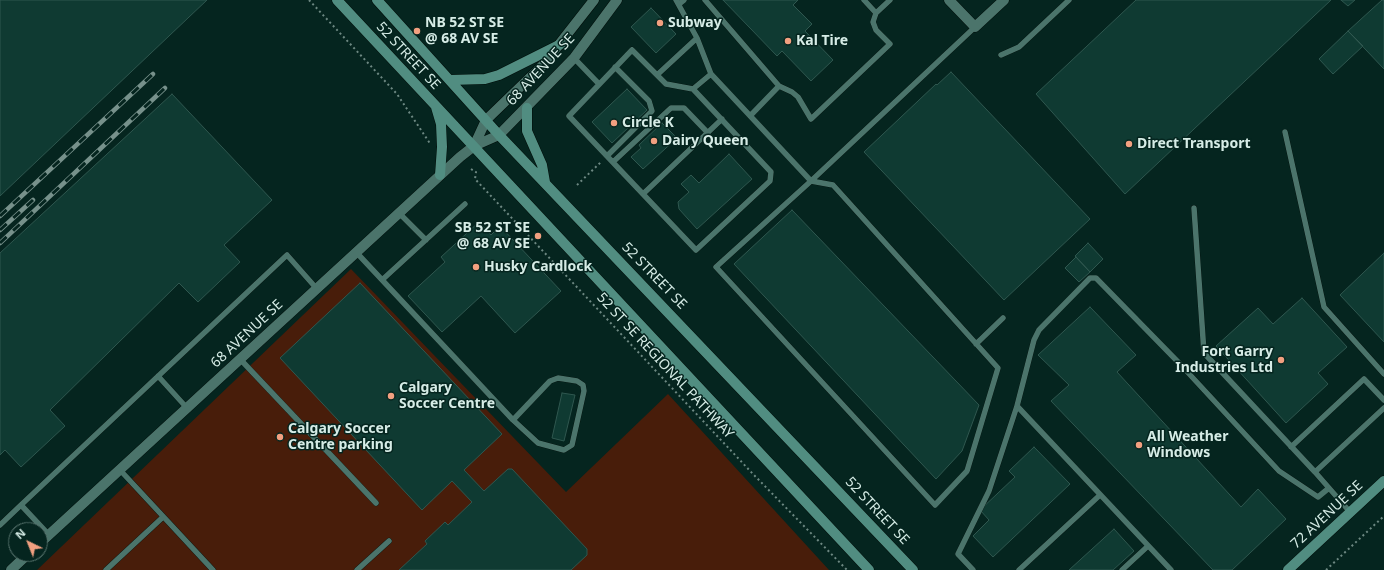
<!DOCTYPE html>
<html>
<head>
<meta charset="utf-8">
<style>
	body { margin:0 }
	#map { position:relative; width:1384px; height:570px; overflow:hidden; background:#05251f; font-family:"Noto Sans",sans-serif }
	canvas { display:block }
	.north { position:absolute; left:8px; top:522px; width:40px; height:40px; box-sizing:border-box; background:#05251f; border:1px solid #59756f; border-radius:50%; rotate:317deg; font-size:11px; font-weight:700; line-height:16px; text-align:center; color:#d6ece6 }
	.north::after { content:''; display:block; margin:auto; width:14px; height:18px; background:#f2a080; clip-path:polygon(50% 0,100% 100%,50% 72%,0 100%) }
</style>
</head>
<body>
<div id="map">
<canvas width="1384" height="570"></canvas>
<div class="north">N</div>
</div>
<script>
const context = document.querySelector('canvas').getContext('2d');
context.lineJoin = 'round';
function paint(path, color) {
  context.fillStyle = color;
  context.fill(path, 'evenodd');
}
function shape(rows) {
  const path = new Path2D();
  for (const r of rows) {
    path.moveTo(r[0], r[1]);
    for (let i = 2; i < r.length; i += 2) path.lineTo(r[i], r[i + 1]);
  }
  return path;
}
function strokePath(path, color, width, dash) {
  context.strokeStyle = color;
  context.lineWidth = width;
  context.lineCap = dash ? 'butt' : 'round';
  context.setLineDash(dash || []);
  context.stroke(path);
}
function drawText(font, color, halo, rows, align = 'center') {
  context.font = font + ' "Noto Sans",sans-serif';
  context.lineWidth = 3;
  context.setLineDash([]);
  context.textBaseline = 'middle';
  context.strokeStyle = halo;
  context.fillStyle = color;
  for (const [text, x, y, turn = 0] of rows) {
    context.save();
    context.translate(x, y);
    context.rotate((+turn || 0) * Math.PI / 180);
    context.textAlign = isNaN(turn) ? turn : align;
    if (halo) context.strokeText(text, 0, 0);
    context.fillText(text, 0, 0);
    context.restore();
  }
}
paint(shape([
	[351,269,566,492,668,394,829,570,37,570]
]), '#481d0a');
const building = shape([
	[0,0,207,0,0,196,0,0],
	[723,0,798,0,793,5,812,24,805,31,833,60,811,81,782,51,777,56,723,0],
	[1136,0,1331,0,1125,194,1036,94,1136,0],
	[1341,0,1355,0,1348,6,1341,0],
	[1382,0,1384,0,1384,69,1348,31,1382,0],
	[651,8,676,34,656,53,631,27,651,8],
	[1348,31,1363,46,1333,74,1319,59,1348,31],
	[951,72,1090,219,1004,300,864,152,936,84,937,85,951,72],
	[627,89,647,110,612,143,592,122,627,89],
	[172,94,272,200,224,245,240,262,198,302,179,283,50,410,65,426,21,467,5,450,0,455,0,253,172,94],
	[662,123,677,138,643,169,631,157,641,148,639,145,662,123],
	[729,154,752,179,697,229,679,209,678,202,689,192,681,184,691,175,699,183,729,154],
	[792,210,979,405,962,451,936,479,734,264,792,210],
	[479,222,491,235,500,226,561,291,515,333,481,296,442,332,408,296,445,262,441,257,479,222],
	[1088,243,1103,259,1090,272,1075,256,1088,243],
	[1384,253,1384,342,1340,295,1384,253],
	[1076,257,1090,272,1079,282,1065,268,1076,257],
	[360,283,502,434,464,470,484,491,508,469,512,469,587,549,587,555,571,570,399,570,427,544,425,541,445,522,448,525,472,502,452,481,422,510,280,358,360,283],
	[1302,298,1347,347,1318,373,1328,384,1286,423,1216,346,1258,308,1273,324,1302,298],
	[1090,307,1136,355,1117,372,1241,507,1258,489,1286,519,1232,570,1213,570,1051,401,1069,385,1038,355,1090,307],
	[562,393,575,395,564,441,552,438,562,393],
	[1034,447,1070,484,993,557,973,536,989,520,980,510,1015,477,1009,471,1034,447],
	[1114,529,1134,551,1113,570,1069,570,1114,529]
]);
paint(building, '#0f3a32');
strokePath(building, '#2f574f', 1);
const lane = shape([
	[676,0,697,38,711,74,811,181,833,185,998,368,967,471,935,505,716,267,811,181,975,27],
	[705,0,779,86,750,116],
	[864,0,876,13,890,0],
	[679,4,684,0],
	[632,50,666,84,693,89,771,172,770,181,696,250,569,116,632,50],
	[1001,55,1019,47,1069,0],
	[574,58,599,84],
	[657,75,697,38],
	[779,86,792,92,798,97,811,119,890,44,876,30,873,22,876,13],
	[693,89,711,74],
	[1285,132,1324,307,1384,374],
	[607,156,652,111,649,101,615,67],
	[613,162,671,108,684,108,708,133],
	[643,194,722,119],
	[1194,208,1204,353,1315,472],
	[399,213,426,240],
	[356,252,513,420,538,443,564,450,572,445,584,391,583,385,577,381,558,378,550,381,513,420],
	[382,280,465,204],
	[976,344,1003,318],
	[240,359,376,503],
	[158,376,187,408],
	[1017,406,1034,340,1039,330,1090,278,1096,278,1180,364,1279,471,1318,497,1329,488],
	[1291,447,1364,379,1384,400],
	[120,470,213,570],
	[21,505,287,255,317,289],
	[1350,512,1315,472,1384,408],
	[0,525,21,505,49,535],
	[106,570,163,517],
	[357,570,389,541],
	[973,570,958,554,989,491,1017,406,1171,570],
	[1019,570,1100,495],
	[1122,570,1148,546]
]);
const street = shape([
	[949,0,975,27,1004,0],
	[474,146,486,120,543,65,594,0],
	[40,543,460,157,474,146,499,135,574,58,617,0],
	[11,570,28,554]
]);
const secondary = shape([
	[337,0,869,570],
	[377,0,499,135,913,570],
	[450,80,485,79,499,75,561,44],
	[436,107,441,124,442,147,440,175],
	[527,108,527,131,542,165,545,182],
	[1288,570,1384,481]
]);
strokePath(lane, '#000d09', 6);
strokePath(street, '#000d09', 11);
strokePath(secondary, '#000d09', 11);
strokePath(shape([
	[309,0,397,94,431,145],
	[471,169,476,172,475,179,753,474,847,570],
	[577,185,601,162],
	[1326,570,1384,516]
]), '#6d8882', 2, [2, 3]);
strokePath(lane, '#4b746b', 5.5);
strokePath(street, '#4b746b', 10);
strokePath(secondary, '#518d81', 10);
const rail = shape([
	[0,216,153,74],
	[0,230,33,200],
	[0,243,165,88]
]);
strokePath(rail, '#77918b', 4.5);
strokePath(rail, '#05251f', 3, [9]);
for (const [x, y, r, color] of [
	[660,23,4,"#f2a080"],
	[417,31,4,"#f2a080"],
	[788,41,4,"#f2a080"],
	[614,123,4,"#f2a080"],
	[654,141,4,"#f2a080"],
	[1129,144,4,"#f2a080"],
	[538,236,4,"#f2a080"],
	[476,267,4,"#f2a080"],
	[1281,360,4,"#f2a080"],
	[391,396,4,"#f2a080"],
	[280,437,4,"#f2a080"],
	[1139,445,4,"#f2a080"]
]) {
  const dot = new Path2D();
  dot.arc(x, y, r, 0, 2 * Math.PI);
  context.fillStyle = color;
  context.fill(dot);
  strokePath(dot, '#05251f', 1.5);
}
drawText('bold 14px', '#d6ece6', '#05251f', [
	["NB 52 ST SE",425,23],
	["@ 68 AV SE",425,39],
	["Subway",668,23],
	["Kal Tire",796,41],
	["Circle K",622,123],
	["Dairy Queen",662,141],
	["Direct Transport",1137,144],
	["SB 52 ST SE",530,228,"right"],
	["@ 68 AV SE",530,244,"right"],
	["Husky Cardlock",484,267],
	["Fort Garry",1273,352,"right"],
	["Industries Ltd",1273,368,"right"],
	["Calgary",399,388],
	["Soccer Centre",399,404],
	["Calgary Soccer",288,429],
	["Centre parking",288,445],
	["All Weather",1147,437],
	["Windows",1147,453]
], 'left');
drawText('14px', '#d6ece6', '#05251f', [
	["52 STREET SE",408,56,47],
	["68 AVENUE SE",541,70,-47],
	["52 STREET SE",654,276,46],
	["68 AVENUE SE",247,334,-43],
	["52 ST SE REGIONAL PATHWAY",665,366,47],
	["52 STREET SE",877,511,47],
	["72 AVENUE SE",1327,515,-43]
]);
</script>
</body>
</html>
